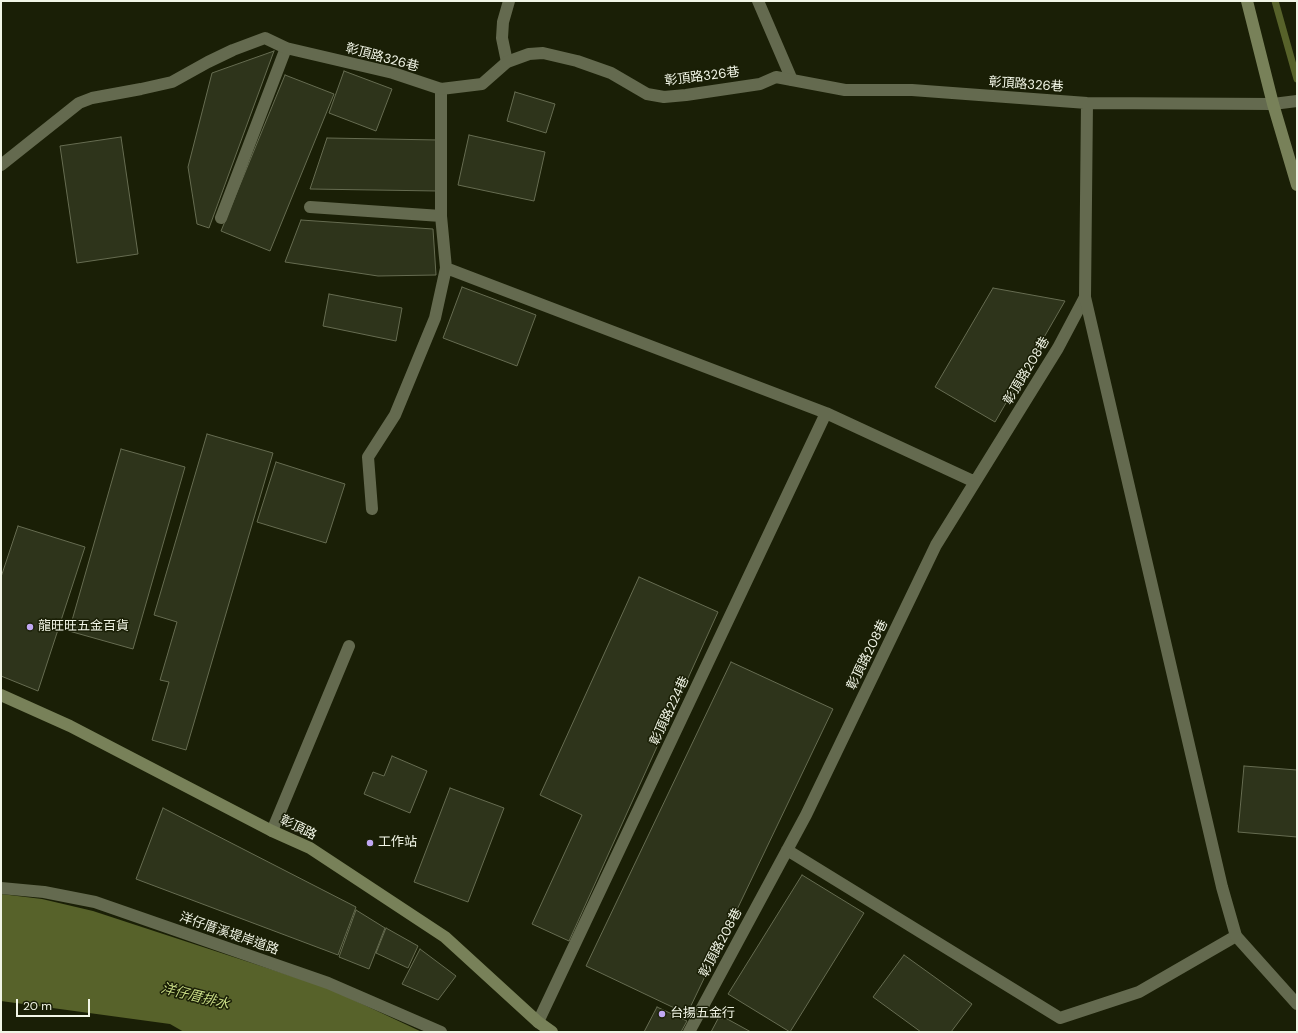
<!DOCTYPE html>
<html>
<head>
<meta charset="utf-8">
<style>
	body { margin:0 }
	#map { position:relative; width:1298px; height:1033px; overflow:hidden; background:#1a1f06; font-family:"DM Sans",sans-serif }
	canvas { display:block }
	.frame { position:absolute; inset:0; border:2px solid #f1f5e6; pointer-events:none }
	.scale { position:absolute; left:16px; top:999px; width:74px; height:18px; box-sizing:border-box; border:2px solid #f1f5e6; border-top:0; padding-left:5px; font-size:12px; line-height:14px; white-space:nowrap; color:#f1f5e6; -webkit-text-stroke:3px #1a1f06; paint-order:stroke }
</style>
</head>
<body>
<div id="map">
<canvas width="1298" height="1033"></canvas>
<div class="frame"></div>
<div class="scale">20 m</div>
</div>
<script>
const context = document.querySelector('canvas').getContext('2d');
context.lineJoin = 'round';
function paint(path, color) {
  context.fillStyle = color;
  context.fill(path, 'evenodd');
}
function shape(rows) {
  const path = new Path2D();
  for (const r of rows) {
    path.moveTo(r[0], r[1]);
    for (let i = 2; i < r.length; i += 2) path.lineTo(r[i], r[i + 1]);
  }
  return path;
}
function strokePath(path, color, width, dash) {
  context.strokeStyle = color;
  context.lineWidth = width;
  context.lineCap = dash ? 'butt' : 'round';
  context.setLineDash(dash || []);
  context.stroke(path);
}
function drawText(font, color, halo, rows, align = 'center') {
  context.font = font + ' "DM Sans","Noto Sans TC",sans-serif';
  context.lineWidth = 3;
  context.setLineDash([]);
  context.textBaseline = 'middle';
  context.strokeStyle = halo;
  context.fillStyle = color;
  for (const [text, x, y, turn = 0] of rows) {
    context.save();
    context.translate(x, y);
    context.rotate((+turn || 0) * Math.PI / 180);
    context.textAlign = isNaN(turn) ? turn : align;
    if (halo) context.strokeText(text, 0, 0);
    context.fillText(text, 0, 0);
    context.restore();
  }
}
paint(shape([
	[1,894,42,899,93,911,328,988,422,1032,184,1032,170,1024,1,1001]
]), '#57622a');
strokePath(shape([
	[1275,1,1297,79]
]), '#57622a', 7);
const building = shape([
	[274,51,209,228,197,224,188,167,212,73,274,51],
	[344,71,392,89,376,131,329,113,344,71],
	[285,75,334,94,270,251,221,231,285,75],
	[515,92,555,104,546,133,507,121,515,92],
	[469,135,545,152,534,201,458,185,469,135],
	[121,137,138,254,77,263,60,146,121,137],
	[327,138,439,140,438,191,310,189,327,138],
	[301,220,433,229,436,275,378,276,285,262,301,220],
	[462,287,536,315,517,366,443,338,462,287],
	[993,288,1065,301,995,422,935,387,993,288],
	[329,294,402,308,396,341,323,326,329,294],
	[207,434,273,453,186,750,152,740,169,682,160,680,177,622,154,615,207,434],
	[121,449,185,467,133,649,69,631,121,449],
	[276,462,345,484,326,543,257,522,276,462],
	[18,526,85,547,38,691,1,676,1,577,18,526],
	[639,577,718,612,569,941,532,924,582,815,540,795,639,577],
	[731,662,833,709,687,1014,586,966,731,662],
	[392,756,427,771,410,813,364,794,373,772,384,776,392,756],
	[1244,766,1297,770,1297,837,1238,832,1244,766],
	[450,788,504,808,468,902,414,882,450,788],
	[163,808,356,907,338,955,136,879,163,808],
	[802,875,864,913,790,1032,728,994,802,875],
	[356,910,385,928,369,969,339,957,356,910],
	[386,928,418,946,408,968,376,953,386,928],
	[420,949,456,976,438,1000,402,984,420,949],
	[904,955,972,1004,951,1032,921,1032,873,997,904,955],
	[657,1007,687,1021,681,1032,644,1032,657,1007],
	[720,1015,751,1032,711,1032,720,1015]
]);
paint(building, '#2e341b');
strokePath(building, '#666c51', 1);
strokePath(shape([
	[758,1,792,80],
	[507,62,502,38,503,22,509,1],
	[310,207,441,216],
	[221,218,286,48],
	[446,268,826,413,975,482],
	[372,509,368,457,395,415,435,318,446,268,441,216,441,89],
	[272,831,349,646],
	[787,850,1060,1018,1139,992,1236,936],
	[538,1022,826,413],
	[689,1032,806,815,936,545,1058,348,1085,297]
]), '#646a4f', 12);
strokePath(shape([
	[1087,103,1085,297,1222,887,1236,936,1297,1004],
	[1,165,79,103,92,98,141,89,172,82,208,62,233,50,265,38,286,48,393,73,441,89,482,84,507,62,529,54,543,53,577,61,611,73,647,94,664,97,686,95,760,84,776,77,845,90,912,90,1087,103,1273,104,1297,101],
	[1,888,44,892,95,902,328,983,441,1032]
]), '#646a4f', 12);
strokePath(shape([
	[1247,1,1273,104,1297,185],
	[1,695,70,726,272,831,310,848,445,937,538,1022,552,1032]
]), '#788159', 12);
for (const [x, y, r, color] of [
	[30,627,4,"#c1a8f3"],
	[370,843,4,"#c1a8f3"],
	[662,1014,4,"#c1a8f3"]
]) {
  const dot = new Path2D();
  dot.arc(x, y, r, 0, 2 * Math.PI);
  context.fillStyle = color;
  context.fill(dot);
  strokePath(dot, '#1a1f06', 1.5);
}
drawText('13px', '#f1f5e6', '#1a1f06', [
	["彰頂路326巷",382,58,15],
	["彰頂路326巷",702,77,-7],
	["彰頂路326巷",1026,85,4],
	["彰頂路208巷",1027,371,-59],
	["彰頂路208巷",868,655,-64],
	["彰頂路224巷",670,711,-65],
	["彰頂路",298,828,26],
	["洋仔厝溪堤岸道路",229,934,19],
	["彰頂路208巷",721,943,-62]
]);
drawText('13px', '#f1f5e6', '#1a1f06', [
	["龍旺旺五金百貨",38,627],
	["工作站",378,843],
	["台揚五金行",670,1014]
], 'left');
drawText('italic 14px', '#c7da85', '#1a1f06', [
	["洋仔厝排水",195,997,14]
]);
</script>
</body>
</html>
